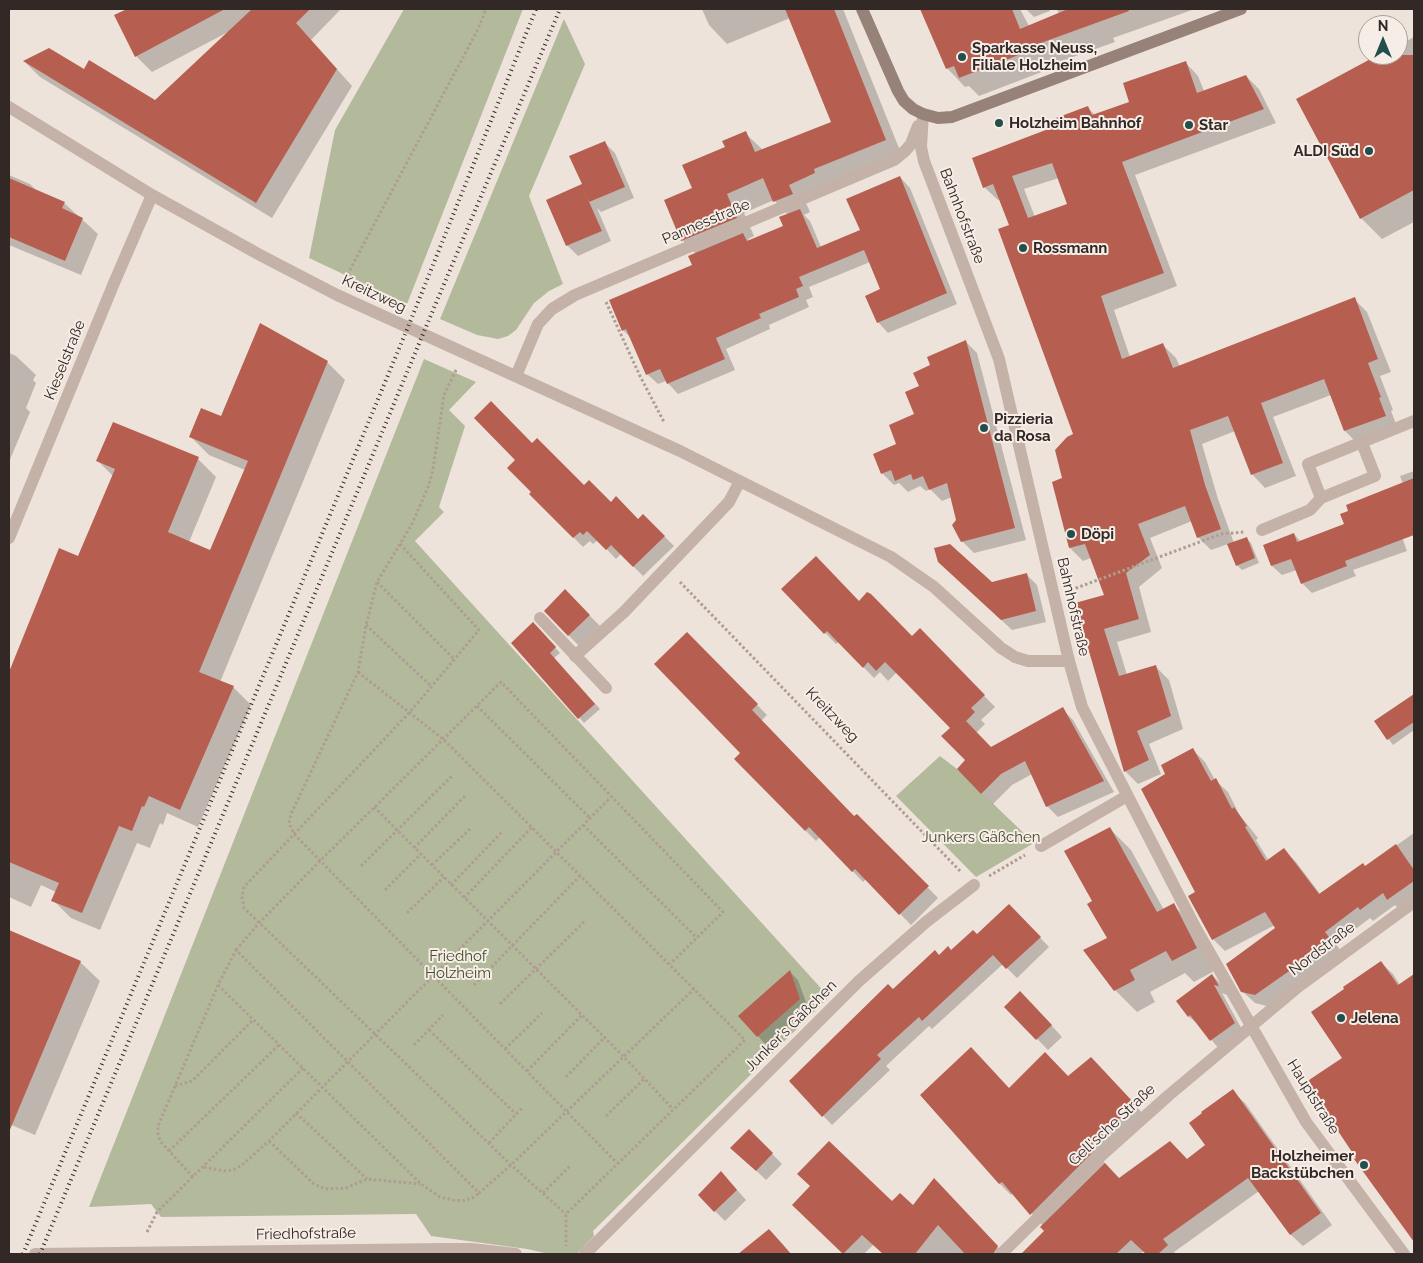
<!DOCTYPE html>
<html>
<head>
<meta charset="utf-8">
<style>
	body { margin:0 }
	#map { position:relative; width:1423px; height:1263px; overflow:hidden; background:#eee3da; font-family:Raleway,sans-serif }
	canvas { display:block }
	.frame { position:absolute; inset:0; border:10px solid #322927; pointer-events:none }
	.north { position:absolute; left:1358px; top:15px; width:50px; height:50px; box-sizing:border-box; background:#f6ede6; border:1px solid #a89f9a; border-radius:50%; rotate:0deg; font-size:14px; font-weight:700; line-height:20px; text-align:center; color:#322927 }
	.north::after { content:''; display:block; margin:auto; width:18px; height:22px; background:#224e4c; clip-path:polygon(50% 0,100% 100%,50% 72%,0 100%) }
</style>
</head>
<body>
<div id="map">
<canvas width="1423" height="1263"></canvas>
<div class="frame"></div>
<div class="north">N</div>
</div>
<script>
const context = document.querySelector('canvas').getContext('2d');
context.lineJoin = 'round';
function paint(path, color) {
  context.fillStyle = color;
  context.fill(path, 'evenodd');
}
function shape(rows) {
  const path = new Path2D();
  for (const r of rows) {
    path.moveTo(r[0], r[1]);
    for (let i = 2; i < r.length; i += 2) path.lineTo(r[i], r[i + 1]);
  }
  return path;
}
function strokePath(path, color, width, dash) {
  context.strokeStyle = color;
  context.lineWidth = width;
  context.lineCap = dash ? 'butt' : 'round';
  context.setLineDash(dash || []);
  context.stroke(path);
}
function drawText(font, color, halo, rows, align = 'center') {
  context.font = font + ' Raleway,sans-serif';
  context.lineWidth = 4;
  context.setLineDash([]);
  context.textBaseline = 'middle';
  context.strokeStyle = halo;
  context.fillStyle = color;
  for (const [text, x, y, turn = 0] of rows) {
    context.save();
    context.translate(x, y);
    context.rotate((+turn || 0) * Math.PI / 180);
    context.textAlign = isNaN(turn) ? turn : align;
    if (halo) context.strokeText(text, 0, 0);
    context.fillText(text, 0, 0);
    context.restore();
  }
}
paint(shape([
	[404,9,523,9,407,304,309,258,335,130],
	[564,19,585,64,529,196,563,284,549,291,534,303,516,330,508,336,498,339,477,335,440,319],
	[424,359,476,382,449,410,465,426,439,507,444,512,415,541,829,997,593,1231,594,1236,577,1254,549,1254,527,1249,431,1236,416,1214,161,1217,151,1204,89,1207],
	[940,756,957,769,1034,843,976,877,896,796]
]), '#b3ba9c');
paint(shape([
	[130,9,341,9,311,40,352,86,272,218,40,77,25,62,85,70,155,102,230,31,152,72,136,56,116,16],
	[702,9,843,9,903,158,806,203,810,212,804,215,810,221,821,247,861,230,900,177,910,188,957,304,888,333,878,322,882,290,870,262,809,287,813,297,806,300,809,307,769,325,770,329,726,349,735,370,678,394,666,381,658,384,647,374,632,339,623,330,693,265,696,254,682,240,665,201,694,189,726,148,745,133,763,150,833,123,790,18,727,44,709,25],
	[774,200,788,215,784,226,750,241,748,239,754,236,744,213],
	[922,9,1020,9,1029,26,1059,14,1057,9,1192,10,1113,38,1115,42,1045,67,1047,70,979,96,969,86,965,87,947,68],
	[1026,9,1049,9,1050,11,1034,17],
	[1414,37,1414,222,1382,239,1361,218,1381,55,1398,55,1398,46],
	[1185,62,1198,76,1204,91,1246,76,1259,89,1276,123,1135,175,1177,286,1114,310,1130,357,1163,345,1176,358,1180,367,1354,299,1367,312,1391,372,1380,376,1393,410,1391,411,1398,429,1358,444,1345,431,1331,395,1273,417,1296,476,1265,488,1252,474,1235,431,1202,444,1218,499,1234,543,1246,538,1251,543,1259,563,1242,570,1237,565,1228,544,1211,550,1198,537,1192,521,1150,538,1162,568,1139,587,1151,632,1117,642,1127,675,1156,667,1169,680,1183,729,1149,744,1161,774,1138,784,1125,771,1077,604,1106,596,1091,558,1083,561,1070,548,1064,479,1074,435,1010,226,1000,199,998,200,984,187,1053,129,1088,108,1095,115,1131,102],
	[1059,178,1068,204,1035,217,1024,189],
	[604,142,615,153,634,198,601,212,597,208,611,241,578,256,567,245,583,185],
	[9,175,30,184,38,192,64,203,98,234,81,275,9,245],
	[966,342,977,353,1026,540,974,553,962,541,952,497,942,501,930,489,926,491,920,486,908,492,899,483,894,485,883,474,874,455,898,444,916,415,921,387,932,366],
	[9,353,16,356,36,375,33,380,36,383,26,408,30,412,9,462],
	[327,362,345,380,220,682,233,687,251,705,198,827,167,813,163,825,160,823,150,848,137,843,100,930,71,918,53,900,56,892,41,885,31,907,9,897,9,813,13,803,9,801,9,676,60,550,78,557,113,476,98,461,198,459,216,477,189,542,211,552,245,470,209,455,191,437,222,418],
	[532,444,584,487,638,520,643,515,674,546,643,576,621,554,616,559,598,540,593,544,590,541,583,547,531,494],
	[1414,471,1414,532,1402,537,1407,551,1353,570,1356,576,1312,593,1302,583,1297,570,1282,575,1272,566,1264,546,1294,534,1301,542,1346,525,1403,484,1400,476],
	[950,572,991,583,1027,575,1037,585,1046,622,1012,630],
	[783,589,859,602,912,638,920,630,995,707,981,720,985,724,976,733,991,748,1062,709,1073,720,1114,792,1058,817,1047,806,1032,774,1012,785,993,804,958,769,967,760,952,728,897,672,888,681,880,672,874,678,839,642,836,644],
	[565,591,600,626,579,646,545,611],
	[538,628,560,653,554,658,600,709,584,723,513,644],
	[687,634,767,715,761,721,855,818,857,815,938,898,911,925,866,879,863,882,820,837,816,841,805,830,742,753],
	[1414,695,1414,730,1393,745,1375,721],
	[1193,750,1205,762,1215,780,1228,792,1239,814,1258,838,1256,840,1269,861,1284,850,1296,862,1321,895,1366,867,1414,833,1414,901,1400,911,1395,905,1373,921,1370,918,1336,944,1343,954,1267,1006,1255,1003,1242,991,1277,928,1275,925,1225,951,1213,939,1197,893,1167,774],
	[1109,828,1131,850,1164,910,1173,905,1195,926,1218,969,1194,982,1185,973,1150,992,1155,1002,1137,1012,1115,990,1108,939,1094,902],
	[1009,905,1049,947,1017,978,1003,964,932,1029,929,1026,886,1066,890,1070,832,1125,790,1081,893,991,939,956,951,952,977,936],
	[9,932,80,962,100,981,35,1135,9,1124],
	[1381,963,1393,974,1400,985,1414,976,1414,1240,1356,1159,1357,1158,1344,1058],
	[790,972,798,980,808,1008,766,1045,740,1016],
	[1212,975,1222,985,1227,995,1222,993,1244,1033,1220,1050,1199,1025,1189,1017,1178,1001],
	[1031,1003,1062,1037,1048,1050,1006,1007],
	[1102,1070,1145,1116,1100,1158,1119,1179,1188,1161,1206,1145,1232,1091,1245,1103,1332,1225,1303,1246,1290,1234,1259,1191,1174,1252,1176,1254,1148,1254,1144,1251,1140,1254,1026,1254,1025,1252,1046,1231,1043,1226,1013,1193,1011,1195,1000,1184,921,1095,1010,1089],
	[749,1130,782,1164,766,1180,742,1157],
	[731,1183,746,1200,725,1221,699,1195],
	[945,1191,1004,1254,884,1254,874,1244,864,1254,845,1254,804,1216,892,1203,913,1207],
	[769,1230,780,1241,791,1254,762,1254,753,1243]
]), '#0003');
paint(shape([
	[127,9,225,9,135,57,114,15],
	[252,9,310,9,296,23,337,69,256,203,23,61,49,48,84,69,89,60,155,100],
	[785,9,834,9,886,140,814,169,815,173,789,185,793,194,773,202,763,178,727,194,737,218,681,241,664,200,692,188,682,165,725,147,722,141,746,131,755,152,831,122],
	[920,9,1012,9,1020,29,1068,9,1128,9,1129,11,1027,48,1029,51,959,78,954,66,946,69],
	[1378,55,1414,55,1414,190,1360,219,1296,99],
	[1186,61,1197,93,1246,75,1264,109,1122,162,1164,273,1101,296,1122,359,1163,343,1173,368,1355,297,1378,359,1368,363,1381,397,1379,398,1386,416,1344,431,1324,379,1261,403,1283,463,1251,475,1228,416,1190,430,1205,485,1221,529,1197,538,1185,506,1138,524,1150,555,1126,573,1139,619,1104,629,1119,676,1156,665,1171,716,1137,731,1149,760,1124,772,1075,603,1104,595,1085,544,1069,548,1052,482,1062,478,1055,450,1067,437,1073,434,998,229,1009,225,993,184,983,188,972,158,1051,128,1048,121,1088,106,1092,115,1129,102,1123,83],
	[1052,163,1067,204,1028,218,1012,176],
	[605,141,625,187,589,202,582,186,602,231,566,246,546,200,582,184,569,156],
	[900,176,947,293,877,323,865,296,880,289,864,250,799,277,803,286,796,289,799,297,759,314,761,318,716,338,725,359,667,384,660,369,646,375,626,329,622,331,609,300,692,265,688,256,743,233,747,241,783,226,779,217,800,209,817,248,860,230,846,199],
	[9,178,65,202,62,208,83,218,65,261,9,237],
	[260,323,328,361,199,672,234,686,180,810,149,796,144,807,142,806,132,831,119,826,82,913,51,901,59,883,9,862,9,672,59,548,78,556,115,469,96,461,113,422,199,457,168,532,210,550,248,461,189,437,201,408,221,416],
	[966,340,1015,528,961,542,952,525,956,520,947,483,929,490,923,476,913,480,911,474,895,481,891,470,881,474,873,454,896,444,889,425,914,414,905,392,919,386,913,373,930,365,927,357],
	[491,401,532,443,537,438,584,485,589,480,611,502,616,496,638,519,643,514,665,536,633,567,611,545,606,550,587,531,583,535,580,532,573,538,529,494,531,492,507,468,515,460,474,418],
	[1414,478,1414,535,1345,561,1347,566,1301,584,1291,559,1271,566,1263,545,1294,533,1297,542,1344,524,1340,514,1348,511,1346,505],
	[1247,537,1255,558,1236,566,1227,544],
	[950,544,992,582,1027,573,1036,611,1001,620,938,562,934,548],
	[816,556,859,601,867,592,871,594,912,636,920,628,985,695,971,708,975,712,966,721,991,747,1063,707,1104,781,1046,807,1025,761,1001,774,981,794,957,769,965,760,941,736,950,728,907,684,885,662,876,671,868,662,863,668,827,631,824,634,781,589],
	[565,589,590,615,568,636,544,611],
	[533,622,556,647,550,653,595,704,578,719,511,643],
	[687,632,758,704,752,710,854,816,857,814,929,886,899,915,855,869,852,872,809,827,805,831,734,759,740,753,654,664],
	[1414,694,1414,722,1387,740,1374,721],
	[1193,748,1211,781,1216,778,1232,809,1234,807,1247,826,1245,827,1266,861,1284,848,1319,894,1363,863,1365,866,1396,844,1414,870,1414,881,1387,900,1383,893,1360,910,1358,907,1325,932,1332,941,1255,995,1241,992,1226,964,1275,928,1265,912,1212,940,1188,896,1195,892,1141,789,1165,774,1161,765],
	[1110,827,1157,912,1174,903,1197,948,1172,961,1166,951,1130,970,1135,980,1114,991,1083,950,1107,938,1087,904,1092,901,1064,851],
	[1009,904,1041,937,1006,969,993,955,922,1021,919,1017,877,1055,881,1059,822,1117,789,1081,888,984,893,989,935,950,939,955,948,946,951,950,973,930,977,934],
	[9,930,81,961,9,1132],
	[1381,961,1398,985,1414,974,1414,1242,1354,1159,1356,1158,1332,1122,1333,1121,1306,1082,1342,1058,1311,1012,1344,989,1343,987],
	[790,970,800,999,757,1037,738,1016],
	[1212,974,1219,986,1214,985,1235,1023,1210,1041,1190,1015,1188,1017,1176,1001],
	[1020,991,1052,1025,1036,1040,1004,1007],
	[971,1047,1009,1088,1045,1052,1068,1076,1091,1057,1135,1104,1090,1146,1094,1151,1030,1215,1002,1182,999,1184,920,1095],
	[1233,1089,1321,1213,1290,1235,1248,1178,1163,1239,1168,1245,1158,1254,1146,1254,1131,1240,1116,1254,1021,1254,1044,1231,1040,1227,1105,1163,1119,1178,1170,1141,1187,1159,1205,1145,1189,1123,1202,1113,1201,1112],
	[749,1129,773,1153,756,1171,730,1148],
	[829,1141,892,1201,900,1193,913,1205,934,1178,998,1246,993,1254,965,1254,938,1225,915,1254,883,1254,862,1235,843,1254,792,1205,810,1186,797,1174],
	[721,1171,737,1190,714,1212,698,1195],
	[769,1229,791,1254,738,1254]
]), '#b65f50');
strokePath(shape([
	[345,279,478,29,486,9],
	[606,302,640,376,664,422],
	[456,370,444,395,433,469,429,485,412,524,377,582,366,625,358,672,291,814,289,823,294,834,617,1163],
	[400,544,479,630,410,712,244,887,242,897,244,908,511,1165,566,1214],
	[377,582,454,659],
	[680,582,961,872],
	[1071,590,1221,534,1244,532],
	[366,625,431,686],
	[358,672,443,739,745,1040,566,1214,566,1246],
	[477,706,590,818],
	[374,807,624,1057,673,1109],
	[583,825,697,938],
	[414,848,466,795],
	[432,865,470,829],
	[361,866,452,776],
	[989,876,1025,855],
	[451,885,502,832],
	[385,890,421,854],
	[464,898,532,827],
	[407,913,444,877],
	[236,950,259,923,320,861,501,682,723,912,670,964],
	[218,985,421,1184,440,1197,453,1200,462,1201,472,1198,479,1193],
	[474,985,581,875],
	[500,1004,586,920],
	[429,1030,516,1114],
	[414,1045,443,1015],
	[505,1049,542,1013],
	[527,1071,582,1015],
	[566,1077,605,1037],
	[175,1086,192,1081,253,1020],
	[296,1113,367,1179],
	[606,1116,645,1078],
	[269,1141,314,1184,325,1189,346,1188,367,1179,420,1184],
	[489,1143,523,1107],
	[169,1151,279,1045],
	[204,1167,224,1171,233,1170,242,1165,269,1141,611,797],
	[193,1177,160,1141,158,1134,158,1126,218,985,236,950,479,1193,511,1165,695,988],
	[543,1193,570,1166],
	[147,1232,157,1212,303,1068]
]), '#af9c92', 3, [2.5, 2.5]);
strokePath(shape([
	[540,618,606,688],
	[1041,846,1127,796]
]), '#c4b2a8', 12);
strokePath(shape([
	[9,107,152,195,260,255,337,295,680,451,891,557,934,587,1001,648,1015,657,1028,661,1069,661],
	[923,114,921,147,924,161,999,359,1069,661,1082,707,1195,927,1306,1122,1404,1254],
	[516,376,538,324,552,309,575,295,894,160,905,151,911,144,918,126],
	[1321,498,1375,476,1362,443],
	[1262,530,1310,510,1321,498,1308,464,1414,421],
	[9,538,114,283,152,195],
	[575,656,624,612,729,502,740,481],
	[35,1254,442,1249,472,1249,516,1254],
	[585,1254,859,981,926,922,974,885],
	[1001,1254,1103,1154,1169,1095,1298,987,1414,902]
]), '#c4b2a8', 12);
strokePath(shape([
	[862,9,898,91,904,101,913,109,923,114,938,118,952,117,1241,9]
]), '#97827a', 12);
strokePath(shape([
	[23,1254,408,327,536,9],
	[40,1254,423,334,560,9]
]), '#322927', 4, [1, 4]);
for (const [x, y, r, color] of [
	[962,57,5,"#224e4c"],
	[999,123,5,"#224e4c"],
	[1189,125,5,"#224e4c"],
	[1369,151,5,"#224e4c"],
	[1023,248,5,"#224e4c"],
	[984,428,5,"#224e4c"],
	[1071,534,5,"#224e4c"],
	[1341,1018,5,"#224e4c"],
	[1364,1165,5,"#224e4c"]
]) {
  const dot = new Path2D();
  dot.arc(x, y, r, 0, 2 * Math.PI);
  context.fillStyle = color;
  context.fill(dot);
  strokePath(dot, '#f6ede6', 2);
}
drawText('bold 15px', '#322927', '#f6ede6', [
	["Sparkasse Neuss,",972,48],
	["Filiale Holzheim",972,65],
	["Holzheim Bahnhof",1009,123],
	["Star",1199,125],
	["ALDI Süd",1359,151,"right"],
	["Rossmann",1033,248],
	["Pizzieria",994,419],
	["da Rosa",994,436],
	["Döpi",1081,534],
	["Jelena",1351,1018],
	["Holzheimer",1354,1156,"right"],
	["Backstübchen",1354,1173,"right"]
], 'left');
drawText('15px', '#322927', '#f6ede6', [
	["Bahnhofstraße",962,216,69],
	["Pannesstraße",706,222,-23],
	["Kreitzweg",374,294,25],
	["Kieselstraße",65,360,-68],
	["Bahnhofstraße",1073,607,77],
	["Kreitzweg",832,715,46],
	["Nordstraße",1322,949,-37],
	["Junker's Gäßchen",791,1026,-45],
	["Hauptstraße",1313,1097,58],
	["Gell'sche Straße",1112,1125,-43],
	["Friedhofstraße",306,1234,-1]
]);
drawText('15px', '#454d2e', '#f6ede6', [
	["Junkers Gäßchen",981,837],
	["Friedhof",458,956],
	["Holzheim",458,973]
]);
</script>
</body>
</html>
